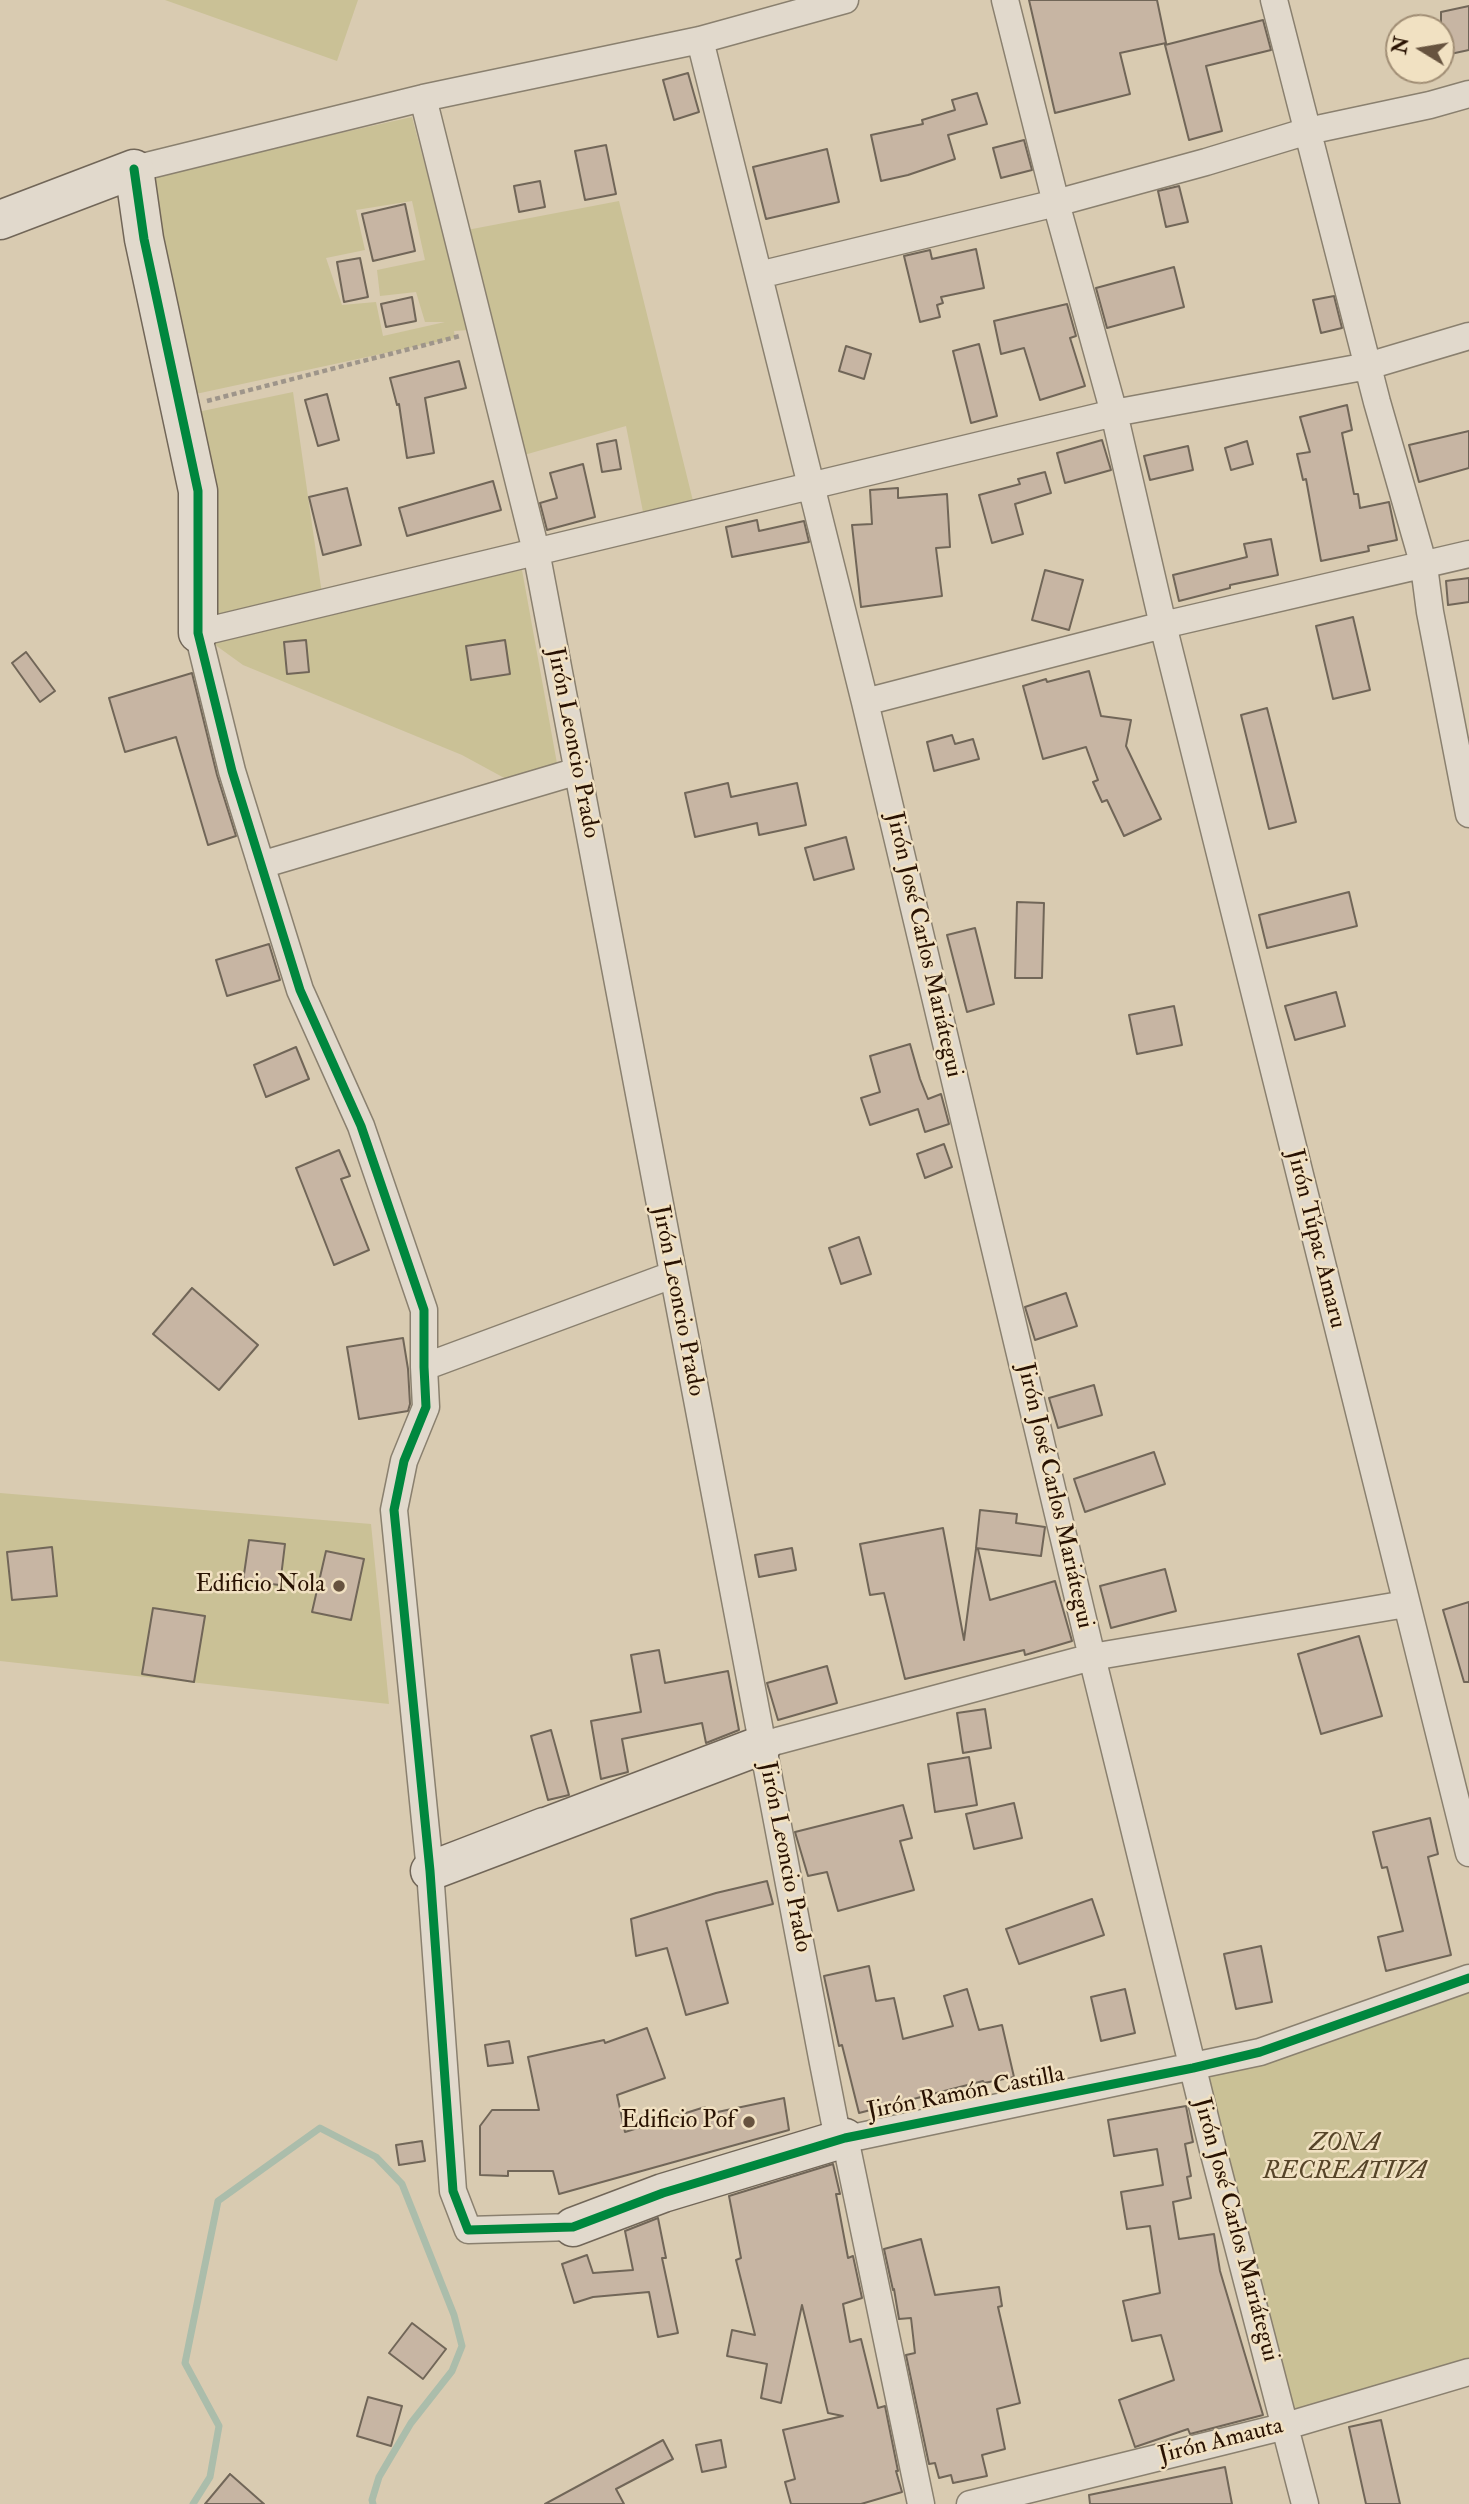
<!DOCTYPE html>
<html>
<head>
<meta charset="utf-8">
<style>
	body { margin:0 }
	#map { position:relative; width:1469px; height:2504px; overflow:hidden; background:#d9cbb1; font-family:"IM FELL Double Pica",serif }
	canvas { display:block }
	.north { position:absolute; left:1385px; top:14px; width:70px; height:70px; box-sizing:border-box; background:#f1e1c2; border:2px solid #a18e75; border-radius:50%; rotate:281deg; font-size:19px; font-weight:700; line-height:28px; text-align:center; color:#291202 }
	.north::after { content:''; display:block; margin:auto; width:24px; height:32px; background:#67533f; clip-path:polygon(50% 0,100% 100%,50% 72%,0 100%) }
</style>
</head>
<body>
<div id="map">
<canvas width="1469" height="2504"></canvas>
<div class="north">N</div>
</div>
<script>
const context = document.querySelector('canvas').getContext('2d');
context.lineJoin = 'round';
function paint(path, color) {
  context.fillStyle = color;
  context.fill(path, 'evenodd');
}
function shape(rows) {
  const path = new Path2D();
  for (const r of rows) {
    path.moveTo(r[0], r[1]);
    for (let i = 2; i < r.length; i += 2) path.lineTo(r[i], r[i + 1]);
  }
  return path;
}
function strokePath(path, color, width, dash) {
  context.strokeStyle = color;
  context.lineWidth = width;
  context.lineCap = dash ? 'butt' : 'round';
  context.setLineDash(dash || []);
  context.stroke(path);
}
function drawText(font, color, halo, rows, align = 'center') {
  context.font = font + ' "IM FELL Double Pica",serif';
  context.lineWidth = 5;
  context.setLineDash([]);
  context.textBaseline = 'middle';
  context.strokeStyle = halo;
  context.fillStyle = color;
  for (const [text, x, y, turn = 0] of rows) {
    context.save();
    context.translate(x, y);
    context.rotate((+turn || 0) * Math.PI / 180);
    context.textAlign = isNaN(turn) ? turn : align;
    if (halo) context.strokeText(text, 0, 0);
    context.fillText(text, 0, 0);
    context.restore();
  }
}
paint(shape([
	[165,0,358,0,337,61],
	[412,117,469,330,454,331,455,338,191,395,144,177],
	[412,201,425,260,377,270,380,296,416,292,425,322,445,322,383,336,376,302,342,305,326,258,365,250,356,210],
	[619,201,694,505,644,517,626,426,524,455,467,230],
	[293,392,322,594,205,623,188,414],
	[522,570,558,769,508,780,462,755,243,665,207,639],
	[0,1493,371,1524,389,1704,0,1661],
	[1469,1978,1469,2372,1286,2426,1196,2080]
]), '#cac196');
strokePath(shape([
	[193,2504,210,2477,219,2426,185,2363,218,2201,320,2128,376,2157,402,2184,454,2315,462,2346,452,2371,411,2423,379,2477,372,2500,373,2504]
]), '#abbdab', 7);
const building = shape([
	[1029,0,1157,0,1166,43,1120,53,1130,94,1055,113,1029,0],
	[1469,6,1469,50,1441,56,1441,12,1469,6],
	[1263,20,1271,50,1206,66,1222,131,1189,140,1165,45,1263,20],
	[688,73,699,112,674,120,663,80,688,73],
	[977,93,987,124,948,135,955,159,908,175,881,181,871,135,923,124,922,120,955,110,952,100,977,93],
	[1024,140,1032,170,1001,178,993,148,1024,140],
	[606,145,616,194,585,200,575,151,606,145],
	[827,149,839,202,766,219,753,167,827,149],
	[540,181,545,207,519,212,514,186,540,181],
	[1179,186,1188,222,1166,227,1158,191,1179,186],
	[405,204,415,251,373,261,362,214,405,204],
	[976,249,984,288,941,297,943,303,937,305,940,317,920,322,904,256,930,250,932,259,976,249],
	[360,258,368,297,344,302,337,262,360,258],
	[1174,267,1184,307,1107,328,1096,288,1174,267],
	[1334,296,1342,328,1321,333,1313,300,1334,296],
	[412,297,416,321,386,327,381,304,412,297],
	[1067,304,1076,336,1070,338,1085,386,1040,400,1024,348,1001,354,994,321,1067,304],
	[979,344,997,416,971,423,953,351,979,344],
	[846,346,871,354,864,379,839,371,846,346],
	[459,361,466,388,425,398,434,453,407,458,399,404,397,405,390,378,459,361],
	[327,394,339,440,318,446,305,400,327,394],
	[1347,405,1352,430,1342,433,1354,494,1358,494,1360,508,1389,502,1397,540,1368,546,1369,551,1321,561,1306,479,1303,480,1297,454,1310,452,1300,417,1347,405],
	[1469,431,1469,468,1419,482,1409,445,1469,431],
	[616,440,621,469,602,472,597,444,616,440],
	[1102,440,1111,470,1065,483,1057,453,1102,440],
	[1247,441,1253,464,1231,470,1225,448,1247,441],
	[1188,446,1193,470,1150,480,1144,456,1188,446],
	[583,464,595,517,547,530,540,503,557,498,550,473,583,464],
	[1045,472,1051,493,1015,504,1023,534,992,543,979,495,1020,484,1018,479,1045,472],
	[493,481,501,510,407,536,399,508,493,481],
	[347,488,361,545,323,555,309,497,347,488],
	[898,488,898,498,947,494,950,547,936,548,942,596,861,607,852,525,872,524,870,490,898,488],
	[757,520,759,531,804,521,809,542,732,557,726,527,757,520],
	[1271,539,1278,575,1230,585,1230,588,1179,601,1173,575,1247,557,1244,544,1271,539],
	[1045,570,1083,580,1069,630,1032,620,1045,570],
	[1469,578,1469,602,1448,605,1446,581,1469,578],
	[1353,617,1370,690,1333,699,1316,626,1353,617],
	[306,640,309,672,287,674,284,642,306,640],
	[505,640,510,674,471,680,466,646,505,640],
	[26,652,55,691,40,702,12,663,26,652],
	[1089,671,1101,716,1131,720,1126,746,1161,819,1124,836,1107,800,1102,802,1093,782,1098,780,1086,747,1043,759,1023,686,1046,679,1047,682,1089,671],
	[192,673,217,775,236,836,208,845,176,737,125,752,109,698,192,673],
	[1267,708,1296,822,1269,829,1241,715,1267,708],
	[952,735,955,744,973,739,979,759,934,771,927,742,952,735],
	[728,783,731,797,797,783,806,825,759,835,757,823,695,837,685,793,728,783],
	[846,837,854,869,814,880,805,848,846,837],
	[1349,892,1357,926,1267,948,1259,915,1349,892],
	[1017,902,1044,903,1042,978,1015,978,1017,902],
	[975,928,994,1004,967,1012,947,935,975,928],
	[269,944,280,980,227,996,216,960,269,944],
	[1336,992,1345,1026,1295,1040,1285,1006,1336,992],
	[1174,1006,1182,1045,1137,1054,1129,1015,1174,1006],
	[910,1044,920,1079,928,1099,941,1094,949,1124,925,1132,918,1109,870,1125,861,1098,880,1092,870,1056,910,1044],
	[296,1047,309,1079,266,1097,254,1065,296,1047],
	[944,1144,952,1167,925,1178,917,1154,944,1144],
	[339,1150,350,1176,341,1179,369,1250,334,1265,296,1168,339,1150],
	[859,1237,871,1274,841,1284,829,1248,859,1237],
	[192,1288,258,1345,219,1390,153,1334,192,1288],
	[1066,1293,1077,1326,1035,1340,1025,1307,1066,1293],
	[403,1338,408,1369,410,1404,408,1411,359,1419,347,1347,403,1338],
	[1094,1385,1102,1415,1058,1428,1049,1398,1094,1385],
	[1154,1452,1165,1484,1085,1512,1074,1479,1154,1452],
	[980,1510,1017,1514,1016,1523,1045,1527,1041,1556,976,1548,980,1510],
	[943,1528,964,1640,976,1549,978,1549,990,1600,1055,1581,1072,1641,1025,1655,1024,1650,905,1679,884,1593,870,1595,860,1544,943,1528],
	[249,1540,285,1544,280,1585,243,1581,249,1540],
	[52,1547,57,1596,12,1600,7,1552,52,1547],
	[792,1548,796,1570,759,1577,755,1555,792,1548],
	[326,1551,364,1559,351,1620,312,1612,326,1551],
	[1165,1569,1176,1611,1111,1628,1100,1586,1165,1569],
	[1469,1602,1469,1682,1464,1682,1443,1610,1469,1602],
	[153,1608,205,1616,194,1682,142,1674,153,1608],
	[1359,1636,1382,1716,1321,1734,1298,1654,1359,1636],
	[659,1650,665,1683,728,1671,739,1730,706,1743,702,1723,622,1739,628,1772,601,1779,591,1721,641,1712,631,1655,659,1650],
	[827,1666,837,1703,778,1720,767,1683,827,1666],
	[985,1709,991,1748,963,1753,957,1713,985,1709],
	[551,1730,569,1795,548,1800,531,1736,551,1730],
	[969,1757,977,1805,935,1812,928,1764,969,1757],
	[1014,1803,1022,1838,974,1849,966,1814,1014,1803],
	[903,1805,912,1838,900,1841,914,1890,838,1911,827,1872,808,1876,795,1832,903,1805],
	[1430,1818,1438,1854,1428,1857,1451,1955,1386,1971,1378,1937,1403,1931,1387,1867,1382,1868,1373,1832,1430,1818],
	[767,1881,773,1904,706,1921,728,2003,686,2015,667,1948,636,1956,631,1919,716,1893,767,1881],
	[1092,1899,1104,1935,1019,1964,1006,1929,1092,1899],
	[1261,1946,1272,2002,1236,2009,1224,1954,1261,1946],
	[869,1966,876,2001,894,1998,903,2039,953,2026,944,1996,967,1989,979,2030,1002,2025,1014,2077,984,2083,983,2081,859,2113,842,2045,839,2046,824,1976,869,1966],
	[1125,1989,1135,2033,1101,2041,1091,1997,1125,1989],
	[647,2028,665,2078,617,2095,625,2132,705,2107,708,2114,784,2098,789,2130,559,2194,553,2171,508,2171,508,2176,480,2175,480,2126,492,2110,539,2110,528,2057,604,2040,605,2043,647,2028],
	[509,2041,513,2063,488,2066,485,2045,509,2041],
	[1186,2106,1193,2142,1185,2144,1191,2176,1187,2177,1191,2198,1173,2202,1179,2239,1214,2234,1220,2271,1263,2415,1190,2434,1188,2429,1135,2447,1119,2400,1174,2380,1161,2335,1132,2341,1123,2301,1160,2293,1150,2226,1127,2229,1121,2192,1163,2185,1157,2149,1114,2156,1108,2120,1186,2106],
	[422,2141,425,2161,399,2165,396,2145,422,2141],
	[833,2164,840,2194,836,2194,848,2258,853,2256,862,2298,843,2304,850,2342,861,2339,878,2408,885,2406,898,2471,896,2471,902,2492,861,2504,791,2504,785,2482,795,2479,783,2430,843,2416,828,2413,802,2305,781,2403,761,2398,767,2364,727,2356,732,2330,755,2335,736,2260,741,2258,729,2196,833,2164],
	[658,2218,666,2258,662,2258,678,2333,658,2337,649,2292,593,2297,574,2303,562,2264,587,2255,593,2273,633,2270,625,2231,658,2218],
	[921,2239,935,2295,999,2287,1002,2306,998,2307,1020,2403,997,2409,1005,2449,982,2455,987,2476,953,2483,951,2475,939,2478,935,2463,929,2464,906,2355,915,2353,911,2318,899,2319,894,2289,893,2290,884,2249,921,2239],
	[412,2323,446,2349,423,2379,389,2353,412,2323],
	[368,2397,402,2406,391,2446,357,2436,368,2397],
	[1381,2420,1400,2504,1366,2504,1349,2427,1381,2420],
	[663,2440,673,2459,616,2489,624,2504,545,2504,663,2440],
	[721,2440,726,2467,702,2472,696,2445,721,2440],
	[1225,2467,1232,2504,1090,2504,1089,2495,1225,2467],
	[230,2474,264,2504,205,2504,230,2474]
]);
paint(building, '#c7b5a3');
strokePath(building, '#716658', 2);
const street = shape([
	[1005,0,1056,203,1114,413,1163,625,1469,1853],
	[1274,0,1377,402,1424,566,1430,612,1469,814],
	[700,40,865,702,1092,1657,1213,2150,1305,2504],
	[423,98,536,551,823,2063,836,2129,845,2138,921,2504],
	[119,174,134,169,423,98,700,40,845,0],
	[759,275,1056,203,1206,162,1308,131,1430,105,1469,94],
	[198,616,198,633,232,771,300,990,361,1126,424,1310,424,1367,426,1407,404,1461,394,1510,430,1871,453,2191,468,2230,573,2227,589,2221],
	[198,633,1114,413,1368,366,1469,336],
	[865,702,1163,625,1469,554],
	[261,865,578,771],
	[424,1367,672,1275],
	[746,1751,762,1745,1092,1657,1406,1604],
	[828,2143,1260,2052,1469,1978],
	[970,2504,1286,2426,1469,2372]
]);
const secondary = shape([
	[0,220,134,169,144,239,198,491,198,633],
	[544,1827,430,1871,762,1745],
	[573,2227,663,2193,845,2138]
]);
strokePath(street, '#8a806f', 29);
strokePath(secondary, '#716658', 41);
strokePath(shape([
	[207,401,460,336]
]), '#9e958a', 4.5, [5, 3.5]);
strokePath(street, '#e1d9cc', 26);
strokePath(secondary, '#e1d9cc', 38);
strokePath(shape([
	[134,169,144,239,198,491,198,633,232,771,300,990,361,1126,424,1310,424,1367,426,1407,404,1461,394,1510,430,1871,453,2191,468,2230,573,2227,663,2193,845,2138,1193,2068,1260,2052,1469,1978]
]), '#00873e', 9);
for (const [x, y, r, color] of [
	[339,1586,7,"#67533f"],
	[749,2122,7,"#67533f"]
]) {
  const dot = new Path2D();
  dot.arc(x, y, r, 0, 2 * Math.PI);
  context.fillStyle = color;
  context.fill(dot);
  strokePath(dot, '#f1e1c2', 2.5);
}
drawText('24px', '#291202', '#f1e1c2', [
	["Jirón Leoncio Prado",572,743,79],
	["Jirón José Carlos Mariátegui",923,945,77],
	["Jirón Túpac Amaru",1315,1239,76],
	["Jirón Leoncio Prado",677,1301,79],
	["Jirón José Carlos Mariátegui",1054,1496,77],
	["Jirón Leoncio Prado",784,1857,79],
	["Jirón Ramón Castilla",966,2094,-11],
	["Jirón José Carlos Mariátegui",1235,2230,75],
	["Jirón Amauta",1221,2442,-14]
]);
drawText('24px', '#291202', '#f1e1c2', [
	["Edificio Nola",325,1586],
	["Edificio Pof",735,2122]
], 'right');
drawText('italic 24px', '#564428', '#f1e1c2', [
	["ZONA",1345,2145],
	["RECREATIVA",1345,2173]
]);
</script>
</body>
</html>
